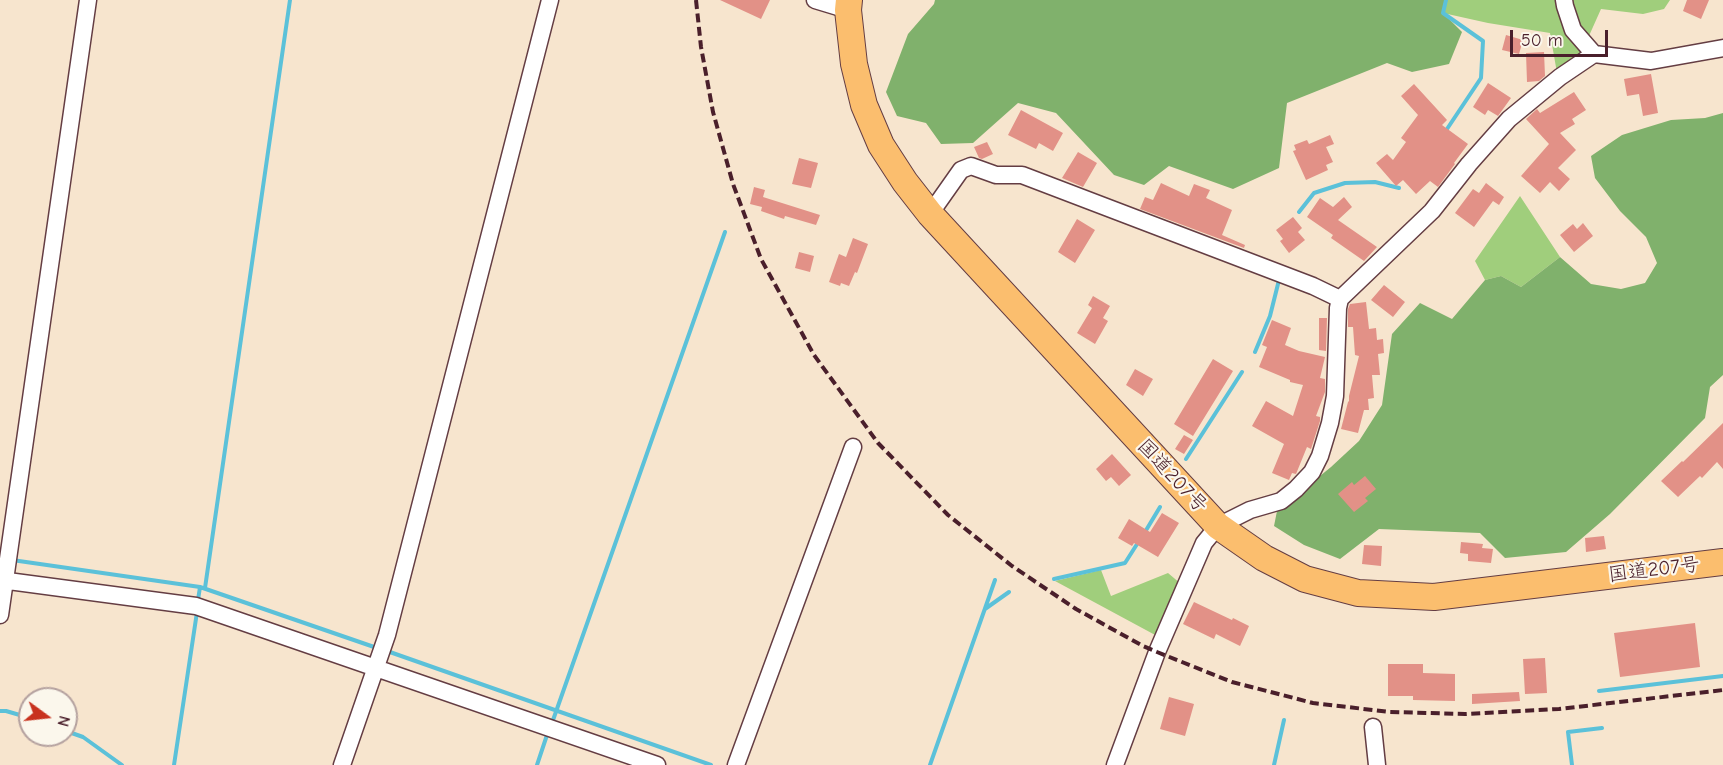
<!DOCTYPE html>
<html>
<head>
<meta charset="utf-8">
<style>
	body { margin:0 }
	#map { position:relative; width:1723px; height:765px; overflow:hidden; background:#f7e5ce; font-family:"Comic Neue",sans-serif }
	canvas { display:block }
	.north { position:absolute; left:18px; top:687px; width:60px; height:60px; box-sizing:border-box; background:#fbf7ec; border:2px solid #b4a19f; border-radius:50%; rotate:105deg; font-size:16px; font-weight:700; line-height:24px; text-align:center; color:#4a1f2b }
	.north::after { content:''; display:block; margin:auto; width:21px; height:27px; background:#c8321e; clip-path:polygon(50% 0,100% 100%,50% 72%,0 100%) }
	.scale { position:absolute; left:1510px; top:30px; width:98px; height:27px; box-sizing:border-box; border:3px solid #4a1f2b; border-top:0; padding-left:8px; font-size:18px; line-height:21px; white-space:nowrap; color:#4a1f2b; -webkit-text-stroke:4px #fbf7ec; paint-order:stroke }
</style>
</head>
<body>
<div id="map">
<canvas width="1723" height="765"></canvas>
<div class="north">N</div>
<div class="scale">50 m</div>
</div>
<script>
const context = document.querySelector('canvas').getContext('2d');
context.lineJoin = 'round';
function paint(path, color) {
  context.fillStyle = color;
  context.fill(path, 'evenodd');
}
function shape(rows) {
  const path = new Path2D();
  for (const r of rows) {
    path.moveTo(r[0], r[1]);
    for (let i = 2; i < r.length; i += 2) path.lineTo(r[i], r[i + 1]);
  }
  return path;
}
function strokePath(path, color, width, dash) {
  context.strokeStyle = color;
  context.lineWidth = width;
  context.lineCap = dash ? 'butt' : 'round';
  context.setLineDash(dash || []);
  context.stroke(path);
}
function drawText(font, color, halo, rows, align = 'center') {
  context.font = font + ' "Comic Neue","Klee One",sans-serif';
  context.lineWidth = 4.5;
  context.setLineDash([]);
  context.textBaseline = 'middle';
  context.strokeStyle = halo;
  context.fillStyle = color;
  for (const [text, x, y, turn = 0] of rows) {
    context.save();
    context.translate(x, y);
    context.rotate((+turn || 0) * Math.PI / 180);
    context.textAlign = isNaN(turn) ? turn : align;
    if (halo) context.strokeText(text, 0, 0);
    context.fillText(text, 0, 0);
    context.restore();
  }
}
paint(shape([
	[1446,0,1670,0,1664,9,1643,14,1601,9,1580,56,1557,73,1550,33,1488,23,1443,13],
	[1520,196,1560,257,1521,287,1501,276,1485,280,1475,261],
	[1101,570,1111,596,1168,573,1181,584,1157,636,1055,581]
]), '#a0ce7c');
paint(shape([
	[935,0,1446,0,1443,13,1462,32,1449,64,1412,72,1387,63,1287,103,1279,168,1233,189,1169,166,1144,185,1114,175,1056,113,1018,103,973,143,941,144,926,123,897,116,886,92,908,34,934,4],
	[1723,113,1723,375,1710,387,1705,418,1610,514,1566,552,1505,558,1480,533,1379,529,1340,559,1304,545,1274,526,1277,511,1331,467,1359,441,1382,405,1392,334,1420,303,1452,319,1485,280,1501,276,1521,287,1560,257,1591,284,1621,289,1645,283,1657,263,1646,237,1620,211,1595,178,1591,156,1622,135,1671,120,1705,118]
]), '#80b16c');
strokePath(shape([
	[1445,132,1481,78,1483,41,1443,13,1446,0],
	[1299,212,1314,193,1345,183,1375,182,1399,188],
	[1255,352,1270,316,1279,280],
	[1186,459,1242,372],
	[1145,532,1160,507],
	[12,560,200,587,377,648],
	[1054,579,1125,563,1139,541],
	[205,588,290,0],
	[198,600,200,587],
	[985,609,1009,592],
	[387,651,711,765],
	[1599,691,1723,676],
	[0,711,6,711,30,718],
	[552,723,725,232],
	[66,731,83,737,122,765],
	[174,765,197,612],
	[537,765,547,735],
	[930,765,995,580],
	[1274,765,1284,720],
	[1572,765,1568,732,1602,728]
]), '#5bc1d9', 4);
paint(shape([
	[720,0,770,0,761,19],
	[1687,0,1709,0,1701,19,1683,11],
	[1506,35,1523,40,1519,54,1502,50],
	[1544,52,1545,76,1539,81,1527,82,1526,53],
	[1651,74,1658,113,1643,116,1639,94,1627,96,1624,79],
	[1488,83,1511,98,1498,116,1488,110,1485,115,1473,107],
	[1414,84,1447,120,1442,125,1468,144,1454,163,1455,164,1438,187,1430,181,1416,194,1403,180,1396,186,1376,163,1387,154,1393,160,1406,142,1401,138,1418,115,1401,96],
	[1574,92,1586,110,1572,119,1575,124,1560,133,1576,150,1558,168,1570,179,1559,191,1550,182,1540,193,1521,176,1549,144,1526,119,1537,109,1540,113],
	[1021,110,1063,133,1053,151,1039,143,1036,149,1008,135],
	[1330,135,1334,144,1326,147,1333,162,1326,165,1328,170,1306,180,1293,151,1296,150,1294,145,1307,140,1309,144],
	[987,142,993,154,982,159,979,158,974,147],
	[1078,152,1097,163,1083,187,1062,178],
	[799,158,818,163,811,188,792,184],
	[1161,183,1189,196,1194,184,1210,190,1206,198,1232,210,1222,235,1245,245,1244,248,1140,209,1145,197,1153,200],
	[1486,183,1504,197,1499,205,1493,201,1474,227,1455,213,1473,189,1479,193],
	[754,187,765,190,763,197,820,215,816,225,785,216,784,219,761,211,762,207,750,204],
	[1344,197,1352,207,1338,220,1377,247,1364,261,1331,238,1333,235,1307,217,1320,198,1333,207],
	[1293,217,1302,228,1298,232,1305,240,1289,253,1280,241,1283,239,1276,230],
	[1077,219,1095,230,1075,263,1058,252],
	[1583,223,1593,236,1574,252,1560,235,1573,224,1577,229],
	[853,238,868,244,857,273,855,272,849,286,841,283,840,286,829,282,839,254,846,257],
	[799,252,814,256,810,272,795,268],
	[1384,285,1405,302,1393,317,1371,300],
	[1093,296,1110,306,1103,318,1108,321,1095,344,1077,333,1092,308,1088,305],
	[1366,302,1369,329,1376,328,1377,340,1383,339,1384,353,1378,354,1380,375,1372,375,1374,398,1368,399,1369,410,1364,410,1358,433,1341,429,1348,402,1349,401,1349,396,1359,356,1355,355,1353,327,1348,327,1348,309,1350,304],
	[1319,318,1327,318,1326,351,1319,350],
	[1272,320,1291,328,1285,345,1299,351,1325,357,1320,378,1325,379,1325,392,1316,416,1320,417,1320,421,1311,449,1307,447,1296,474,1292,473,1289,480,1272,473,1284,444,1252,426,1266,401,1293,416,1303,385,1290,382,1290,380,1259,367,1267,347,1262,345],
	[1213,359,1233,371,1193,436,1174,424],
	[1135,369,1153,379,1143,396,1126,385],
	[1723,423,1723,469,1717,462,1702,478,1700,476,1678,497,1661,481,1682,461,1683,462],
	[1184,435,1193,440,1184,454,1175,449],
	[1112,454,1131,475,1119,486,1111,477,1106,481,1096,469],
	[1365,476,1376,489,1365,498,1368,501,1354,512,1338,494,1352,482,1354,485],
	[1162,513,1179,523,1158,557,1134,543,1132,546,1118,538,1129,519,1150,532],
	[1604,536,1606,549,1586,552,1585,538],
	[1461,542,1483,544,1482,548,1493,549,1491,563,1468,561,1468,554,1460,553],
	[1364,545,1382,546,1381,566,1362,564],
	[1194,602,1232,620,1233,618,1249,626,1240,646,1216,634,1214,639,1183,624],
	[1695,623,1700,667,1620,677,1614,633],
	[1545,658,1547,693,1525,694,1523,659],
	[1388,664,1423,664,1423,673,1455,674,1455,701,1413,700,1413,696,1388,696],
	[1519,692,1520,701,1472,704,1472,694],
	[1169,697,1194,704,1185,736,1160,729]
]), '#e29187');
const minor = shape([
	[815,0,848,10],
	[1564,0,1565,6,1573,30,1594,54],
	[930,214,961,170,971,166,996,175,1022,175,1313,286,1340,299],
	[0,580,196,606,657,765],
	[0,615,88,0],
	[1373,727,1377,765],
	[342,765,387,635,550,0],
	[736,765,853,447],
	[1115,765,1157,652,1204,543,1218,526,1250,510,1281,501,1296,489,1312,472,1320,456,1330,423,1335,396,1338,308,1340,299,1432,211,1469,164,1509,119,1560,77,1594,54,1651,61,1723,48]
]);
const highway = shape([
	[849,0,848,10,854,64,864,105,881,145,905,182,930,214,1218,526,1264,558,1305,579,1358,593,1434,597,1723,562]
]);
strokePath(minor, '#643d43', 19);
strokePath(highway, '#643d43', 28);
strokePath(minor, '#fff', 16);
strokePath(highway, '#fbbe6e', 26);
strokePath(shape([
	[696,0,701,47,713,112,733,184,761,259,814,355,878,443,948,515,1012,566,1076,609,1143,646,1157,652,1232,682,1313,703,1390,712,1465,714,1559,709,1723,690]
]), '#4a1f2b', 4, [9, 4.5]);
drawText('20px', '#4a1f2b', '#fbf7ec', [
	["国道207号",1172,476,47],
	["国道207号",1654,570,-7]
]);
</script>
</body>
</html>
